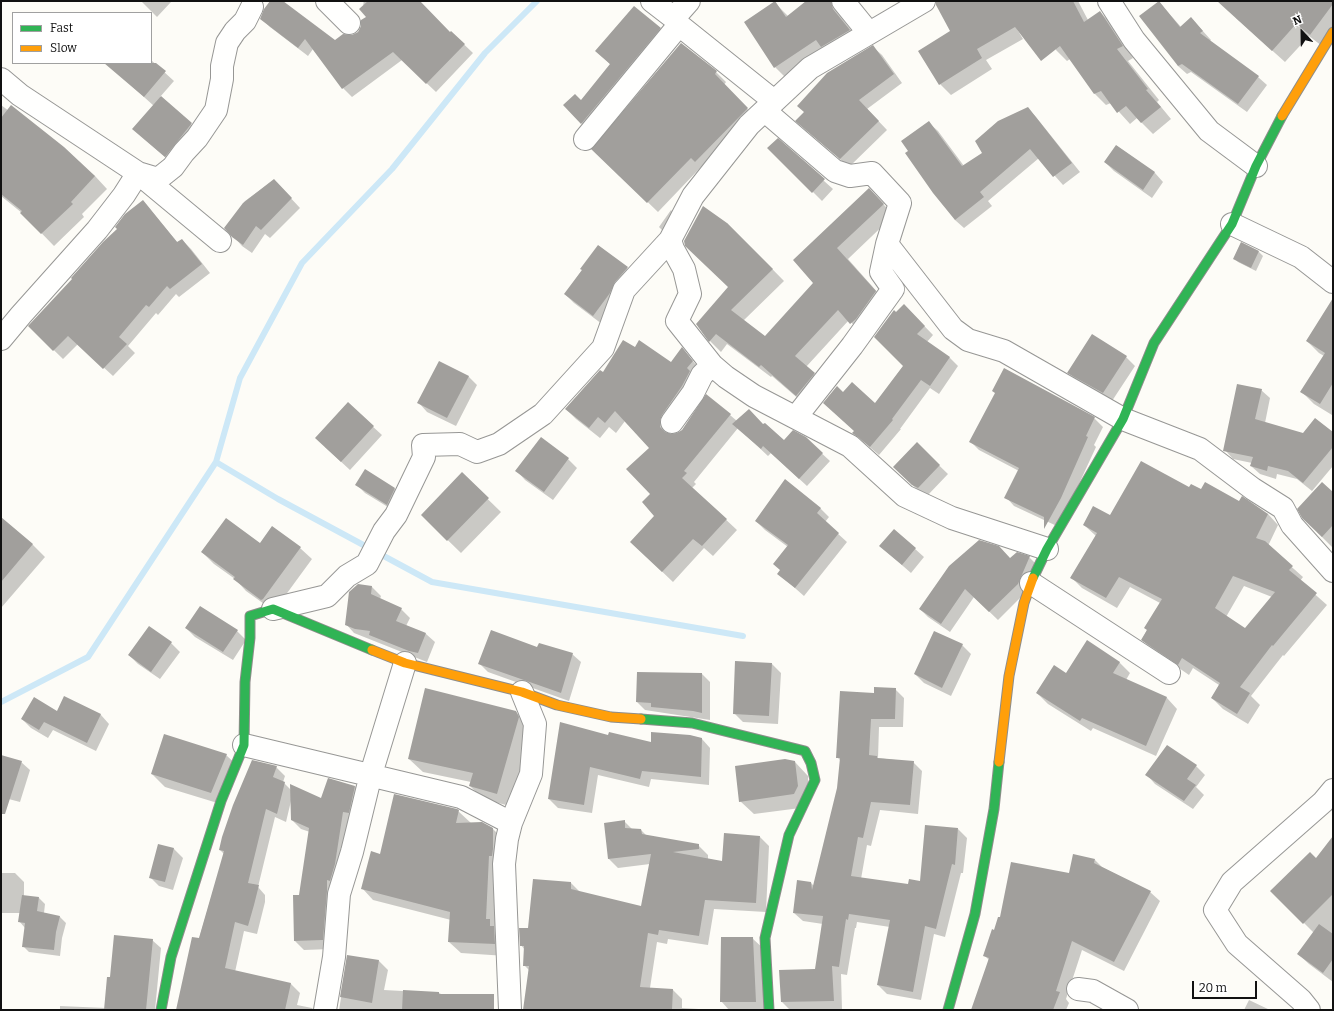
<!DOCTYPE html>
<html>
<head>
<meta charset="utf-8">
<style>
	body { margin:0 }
	#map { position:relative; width:1334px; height:1011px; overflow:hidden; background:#fdfcf7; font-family:Bitter,serif }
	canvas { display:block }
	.frame { position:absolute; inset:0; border:2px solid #111; pointer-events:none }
	.legend { position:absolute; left:12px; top:12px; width:140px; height:52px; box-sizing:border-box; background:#fff; border:1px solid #a0a0a0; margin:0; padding:5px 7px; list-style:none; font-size:12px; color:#111 }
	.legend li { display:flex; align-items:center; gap:8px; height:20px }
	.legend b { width:20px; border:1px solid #a0a0a0 }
	.north { position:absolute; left:1282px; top:12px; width:40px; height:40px; -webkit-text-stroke:3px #fff; paint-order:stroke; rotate:338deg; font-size:11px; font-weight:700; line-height:16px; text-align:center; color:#111 }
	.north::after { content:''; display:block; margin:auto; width:14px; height:18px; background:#111; clip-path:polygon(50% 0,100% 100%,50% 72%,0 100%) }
	.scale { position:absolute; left:1192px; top:981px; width:65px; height:18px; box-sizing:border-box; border:2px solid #111; border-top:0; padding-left:5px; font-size:12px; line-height:14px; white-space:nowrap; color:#111; -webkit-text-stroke:3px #fff; paint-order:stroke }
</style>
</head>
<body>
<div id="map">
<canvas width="1334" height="1011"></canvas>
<div class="frame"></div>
<ul class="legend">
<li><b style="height:5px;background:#30b455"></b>Fast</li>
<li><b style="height:5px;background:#ff9f0a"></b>Slow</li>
</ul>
<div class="north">N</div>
<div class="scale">20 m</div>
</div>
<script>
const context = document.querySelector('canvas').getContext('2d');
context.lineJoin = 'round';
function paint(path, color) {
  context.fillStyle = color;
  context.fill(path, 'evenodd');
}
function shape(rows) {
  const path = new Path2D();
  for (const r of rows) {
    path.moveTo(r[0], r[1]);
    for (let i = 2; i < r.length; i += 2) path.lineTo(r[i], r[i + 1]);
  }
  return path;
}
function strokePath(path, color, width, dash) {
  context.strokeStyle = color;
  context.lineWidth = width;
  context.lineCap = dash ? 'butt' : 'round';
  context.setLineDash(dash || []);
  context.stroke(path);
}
paint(shape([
	[141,1,170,1,171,2,157,17],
	[272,1,282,1,335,41,352,36,358,33,368,17,364,6,363,4,364,3,362,1,410,1,450,33,451,32,473,53,436,92,402,60,352,97,343,88,313,49,308,56,270,27,261,18],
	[807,1,840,1,841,14,844,21,860,41,786,78,775,67,775,3,788,16],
	[937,1,1000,1,1023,39,986,60,992,69,951,95,940,84,919,51,952,31],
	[1031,1,1078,1,1088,20,1100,12,1111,23,1133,58,1128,61,1159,100,1157,102,1171,119,1153,134,1137,118,1130,124,1111,103,1106,105,1095,94,1070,59,1067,61,1056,50],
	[1229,1,1333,1,1333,32,1322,46,1309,36,1285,62,1236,18],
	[1159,2,1181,27,1191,18,1211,40,1210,41,1258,77,1267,85,1247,112,1191,72,1187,74,1178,66],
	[660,29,671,39,592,134,564,105,581,101,611,65,596,51],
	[681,44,716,72,726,82,724,85,757,119,705,171,701,167,658,212,603,159],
	[873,47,882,55,902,83,867,109,887,130,849,167,805,129],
	[151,60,174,81,160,97,200,132,174,165,133,129,154,106,115,71,123,63,151,63],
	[1,105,95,176,107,189,82,214,84,217,54,246,22,213,1,196],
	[1028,109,1036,117,1080,172,1063,185,1039,158,988,201,992,206,964,228,955,220,929,123,938,131,964,166,983,153],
	[778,140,833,189,822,201,769,148],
	[1117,146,1155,173,1163,182,1152,198,1114,171,1105,162],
	[274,180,300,208,270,238,265,234,252,253,242,246,226,228,245,201],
	[143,201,178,243,182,240,191,249,210,273,179,297,176,294,158,315,156,313,128,346,135,353,113,376,78,344,63,359,29,326,119,230],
	[880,201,894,215,848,259,887,303,862,334,849,320,806,367,825,385,808,407,772,376,771,377,727,344,721,352,710,341,697,324,729,287,727,223,784,281,743,321,765,338,815,283,794,260],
	[671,210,675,215,663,231,659,227],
	[1241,243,1259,252,1263,256,1256,271,1238,262,1234,258],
	[599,246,627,268,636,276,602,324,574,303,565,294],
	[1333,300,1333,414,1332,415,1314,404,1302,392,1324,356,1319,353,1307,341],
	[904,305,933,335,927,342,950,358,958,366,939,394,930,388,900,429,901,429,879,455,853,433,855,431,843,393,875,404,904,365,896,313],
	[1093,336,1126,357,1135,366,1112,401,1077,381,1069,373],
	[635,348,671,363,682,348,702,372,670,432,670,435,730,415,737,421,764,425,784,441,805,438,830,461,807,486,771,453,768,456,738,428,694,482,696,484,692,488,737,530,713,556,704,548,673,582,631,542,655,516,652,494,650,448,625,421,616,433,609,427,600,438,576,419,566,409,603,374],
	[468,376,477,385,456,426,427,412,419,403],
	[1261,390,1270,398,1265,423,1303,434,1333,434,1333,466,1312,491,1297,479,1277,474,1276,479,1260,474,1251,466,1252,463,1233,459,1225,450],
	[348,404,382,435,350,470,325,447],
	[1094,418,1103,427,1094,445,1096,447,1059,527,1014,506,1006,497,1019,471,979,450,970,441],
	[541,439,568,459,577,468,553,500,525,480,517,471],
	[917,444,948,474,927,496,922,494,903,476],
	[462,474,501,512,461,553,422,515],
	[357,485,395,489,403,497,396,512,365,493],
	[1189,489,1202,491,1240,503,1268,514,1278,525,1268,546,1303,577,1300,581,1327,605,1284,656,1283,655,1251,696,1260,705,1248,724,1223,709,1212,698,1219,685,1193,668,1189,675,1153,650,1142,640,1160,603,1130,587,1117,608,1082,588,1072,578,1096,536,1084,525],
	[1244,586,1272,597,1245,629,1226,617],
	[1333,493,1333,548,1317,532],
	[820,508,829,517,825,522,847,542,804,596,779,574,788,547,765,530,756,521],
	[7,523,33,545,45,557,1,608,1,531],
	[894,530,924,557,911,573,880,546],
	[260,544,300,548,312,559,274,611,246,591,235,579,214,564,202,552],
	[1029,557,1038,566,1026,592,998,620,974,597,950,632,928,617,920,609,1010,559],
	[358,585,372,587,381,596,380,599,401,609,410,618,406,626,426,634,435,642,427,662,354,633,346,624],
	[186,628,237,631,246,640,233,660,195,637],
	[171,643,180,652,160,679,138,664,129,655],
	[962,645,971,654,951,696,924,683,915,674],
	[538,648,572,654,581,662,569,701,488,672,479,663],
	[1119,662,1130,673,1126,680,1167,698,1177,709,1156,756,1093,728,1091,731,1048,704,1037,693,1067,674],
	[772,664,781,673,778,724,743,722,734,713],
	[702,674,710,682,710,720,645,710,637,702],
	[895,689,904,698,903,727,879,727,878,758,913,762,922,771,918,814,880,810,871,846,867,845,861,879,908,886,921,882,958,829,967,838,963,873,961,873,945,937,934,934,921,1000,887,994,878,985,890,927,857,922,856,928,855,928,847,975,841,974,842,1009,790,1010,782,1002,816,970,823,924,803,921,794,913,811,883,814,886,838,788,841,761,837,757,875,694],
	[65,698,101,715,109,724,96,751,53,730,48,738,31,728,22,719,58,712],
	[516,712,529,725,531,731,510,806,483,799,470,786,471,782,423,772,409,759],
	[609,736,652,743,702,739,710,748,709,785,651,779,649,787,598,775,592,813,558,808,549,799],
	[1167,746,1196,766,1205,775,1196,787,1204,795,1193,809,1155,784,1147,775],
	[226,755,240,768,224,805,165,787,152,774],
	[1,756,21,762,30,770,20,802,1,797],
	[795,762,808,776,808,807,754,814,740,801],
	[276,767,285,776,283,782,291,790,321,799,355,786,364,795,331,949,304,950,295,941,300,896,310,832,301,829,292,820,291,801,286,822,275,817,258,887,265,895,265,902,257,934,244,931,235,972,291,984,300,993,297,1005,312,1008,314,1010,178,1010,224,854,220,850],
	[458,811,471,823,492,828,504,840,506,956,461,953,449,942,451,920,373,900,362,888,381,855],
	[625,822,632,829,641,830,647,836,698,845,708,855,708,859,723,862,759,836,769,846,766,912,714,909,708,945,668,939,667,944,657,942,650,988,673,990,682,999,682,1008,715,1010,524,1010,529,970,524,965,525,950,521,945,529,929,571,883,580,892,642,907,650,864,618,868,608,858],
	[1333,838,1333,982,1309,964,1298,954,1314,933,1272,891,1316,859],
	[159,845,174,849,183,858,173,890,159,886,150,877],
	[1095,860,1102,867,1150,892,1160,901,1124,971,1082,950,1066,999,1069,1003,1066,1010,972,1010,989,960,985,956,1000,918,1070,875],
	[1,873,15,873,24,882,24,896,39,898,45,904,44,913,60,917,66,923,62,938,60,956,29,952,23,946,25,928,19,921,20,913,1,913],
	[752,938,766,951,769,1010,729,1010,721,1001],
	[152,940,161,948,155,1010,60,1010,60,1006,106,1008,111,978],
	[348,956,379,961,388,970,384,990,439,993,474,1010,339,1010],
	[1249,1000,1270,1010,1244,1010]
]), '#0003');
strokePath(shape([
	[216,462,278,499,432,582,743,636],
	[1,702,88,657,216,462,240,378,302,263,392,169,485,53,537,1]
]), '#cde8f7', 6);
paint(shape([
	[270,1,283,1,335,40,343,34,352,35,358,32,361,26,361,20,366,17,359,9,368,1,420,1,450,32,451,31,465,44,426,84,393,52,342,89,305,39,298,48,260,19,264,9],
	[775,1,786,17,806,1,831,1,833,9,850,30,821,47,816,40,774,68,744,22],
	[936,1,1073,1,1084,22,1100,11,1123,46,1117,49,1148,89,1146,90,1161,107,1141,123,1126,106,1117,113,1101,91,1094,94,1060,46,1041,61,1015,27,977,49,982,58,939,85,918,51,950,31,936,5],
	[1159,1,1180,27,1191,17,1203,31,1200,33,1259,76,1238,104,1182,64,1178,66,1139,16],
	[1217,1,1333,1,1333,4,1310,35,1296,24,1272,51],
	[634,6,661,28,581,124,563,105,575,94,581,100,610,64,595,51],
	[681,43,717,71,715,74,748,108,695,162,691,158,647,203,591,149],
	[873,45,894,74,859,100,879,121,840,159,795,121,804,112,797,106,827,73],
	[104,63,156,63,166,71,144,97],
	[161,96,192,123,165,157,132,129],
	[11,105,64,147,95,176,71,202,73,204,41,234,20,213,22,211,1,194,1,118],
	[1028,107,1072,163,1053,177,1030,149,980,192,984,197,955,220,933,193,905,153,908,151,901,141,929,121,962,166,982,153,975,141,998,121],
	[778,138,825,179,812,193,767,148],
	[1116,145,1155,172,1143,190,1104,162],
	[274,179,292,198,261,230,256,226,243,245,232,237,224,228,243,203],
	[869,188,884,204,837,248,876,291,856,319,850,324,838,310,795,356,815,373,796,396,761,365,759,367,716,334,709,342,696,324,728,287,685,246,684,241,703,206,727,223,773,269,731,310,765,336,813,283,793,260],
	[143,200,177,242,182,239,202,264,170,289,167,286,149,307,146,305,119,337,127,344,103,369,68,336,53,351,28,326,72,279,71,278,103,242,117,229,115,227,125,214],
	[1241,242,1259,251,1251,268,1233,259],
	[598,245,628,267,615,282,610,293,593,316,564,294,582,270,580,269],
	[1333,298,1333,383,1320,404,1300,392,1325,353,1306,341],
	[904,304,925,326,917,334,950,357,930,386,921,380,892,419,893,420,870,447,858,437,852,433,854,431,823,403,837,386,843,392,852,382,875,403,903,366,874,337,894,310,896,312],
	[1092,334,1127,356,1103,393,1067,373],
	[623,340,635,347,639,340,671,362,682,347,693,361,687,368,690,371,682,386,662,415,660,421,660,427,665,432,671,434,677,433,682,430,706,394,731,414,684,471,687,473,682,478,727,519,702,546,693,539,662,572,630,542,654,516,642,502,650,494,626,469,649,448,615,411,605,423,598,417,589,428,565,409,600,370,603,372],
	[439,361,469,376,447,418,417,403],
	[1004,368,1095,417,1086,436,1088,437,1061,498,1044,529,1044,517,1004,498,1019,468,969,442,995,393,992,391],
	[1237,384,1262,389,1255,419,1303,433,1315,418,1333,432,1333,447,1303,483,1288,471,1268,466,1267,471,1250,466,1253,457,1223,451],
	[348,402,374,426,341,462,315,438],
	[749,409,763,424,765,423,784,440,793,430,806,437,823,453,799,479,763,446,761,449,732,424],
	[541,437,569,458,544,492,515,471],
	[917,442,940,465,918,488,912,485,893,467],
	[1141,461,1189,487,1191,484,1201,489,1205,482,1239,501,1242,496,1268,514,1256,538,1265,541,1293,566,1289,570,1317,593,1273,646,1272,645,1240,687,1250,693,1237,714,1211,698,1220,683,1182,658,1178,665,1141,640,1147,630,1144,628,1162,599,1119,577,1106,598,1070,578,1097,533,1083,525,1093,506,1110,515],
	[1233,576,1275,592,1245,628,1215,608],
	[365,469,395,488,387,505,355,485],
	[462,472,489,498,447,541,421,515],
	[785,479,821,508,817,513,839,533,795,588,777,574,780,570,773,564,788,545,755,521],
	[1322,482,1333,492,1333,525,1322,537,1302,518,1297,509],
	[1,517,33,544,1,582],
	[226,518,260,543,272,526,301,547,263,599,261,600,233,579,235,577,201,552],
	[894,529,916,548,902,565,879,546],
	[979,540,999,546,1010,558,1017,552,1030,556,1018,584,989,612,965,589,941,624,919,609,949,566],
	[358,584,372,586,371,594,402,608,396,621,426,633,418,653,409,651,369,635,370,631,355,629,345,625,349,592],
	[200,606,238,630,223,652,185,628],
	[149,626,172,642,151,672,128,655],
	[491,630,537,647,539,643,573,653,561,693,478,664],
	[934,631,963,644,942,688,914,674],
	[1087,640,1120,662,1113,673,1167,697,1146,746,1082,718,1080,721,1036,693,1054,665,1066,673],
	[735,661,772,663,769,716,733,714],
	[637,672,702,673,702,713,693,711,651,707,651,703,636,702],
	[874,687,896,688,895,719,871,719,869,755,877,756,877,758,914,761,910,805,871,802,863,838,858,837,851,876,908,884,909,879,920,881,925,825,958,828,955,865,952,864,936,929,925,926,913,992,877,985,890,920,849,914,848,920,846,919,839,967,832,966,834,1001,781,1002,779,970,815,969,823,916,793,913,797,880,811,882,812,890,837,788,840,758,836,758,840,691,874,693],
	[425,688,516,711,519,717,497,794,469,786,473,773,408,759],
	[64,696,101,714,87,743,44,722,39,730,21,719,34,697,57,711],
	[560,722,608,735,609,732,651,742,651,732,690,735,702,738,701,777,642,771,640,779,590,767,584,805,548,799],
	[164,734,227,754,211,793,151,774],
	[1167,745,1197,765,1187,779,1196,785,1184,801,1145,775],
	[1,755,22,761,5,814,1,814],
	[785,759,795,761,798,786,794,794,739,802,735,766],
	[252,760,277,766,273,777,285,782,277,814,266,809,248,883,259,885,254,905,248,926,235,922,225,968,291,983,285,1010,176,1010,192,937,199,938,224,851,219,850,222,837,233,805],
	[328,778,355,786,349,813,343,812,335,864,330,881,327,880,327,891,323,940,294,941,293,895,299,895,309,828,291,820,290,784,321,798],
	[394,794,457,809,459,810,456,823,482,822,493,828,493,849,492,856,489,856,486,919,490,919,490,926,494,926,495,944,448,942,450,912,361,889,371,851,380,854],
	[625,820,625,828,641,829,642,834,699,844,699,849,673,852,722,861,724,833,760,836,756,903,705,900,699,936,659,930,658,935,648,933,640,987,673,989,672,1010,523,1010,529,966,523,966,524,946,520,946,519,928,528,928,533,879,571,882,571,889,641,906,651,854,608,859,604,823],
	[1333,836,1333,894,1303,924,1270,891,1310,852,1316,858],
	[158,844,174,848,165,882,149,878],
	[1073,854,1095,859,1094,863,1151,891,1114,962,1072,941,1056,991,1060,992,1053,1010,971,1010,989,958,983,956,992,929,994,930,998,917,1000,917,1011,862,1069,873],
	[22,895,39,897,37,911,60,916,56,932,54,950,22,947,25,923,18,922],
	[1319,924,1333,934,1333,959,1323,973,1297,954],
	[114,935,153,939,146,1010,104,1010,107,977,110,977],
	[721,937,753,937,756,1002,720,1002],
	[347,955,379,960,372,1003,340,997],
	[403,990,439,992,439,994,494,994,494,1010,402,1010]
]), '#a19f9c');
const street = shape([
	[327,1,349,23],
	[652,1,674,18,679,25,774,101],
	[843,1,869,33],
	[1109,1,1134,40,1209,131,1256,166],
	[674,18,689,1],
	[1,79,20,95,138,173,220,241],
	[765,111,835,171,850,176,872,173,900,203,887,244,953,329,968,340,1004,351,1123,419,1200,449,1253,489,1283,508,1292,525,1333,571],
	[585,139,679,25],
	[138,173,158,179,173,167,184,152,197,138,216,110,222,79,222,66,227,43,235,31,245,21,252,7],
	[1232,224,1301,257,1333,282],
	[670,240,673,249,684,269,690,294,677,321,712,365,702,375,693,393,672,422],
	[1,339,21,315,97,230,124,195,138,173],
	[712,365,726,377,754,396,850,446,905,496,952,518,1047,549],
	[796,417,852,346,893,289,881,272,887,244],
	[1031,583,1169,673],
	[273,609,327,596,347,576,367,564,384,531,396,515,424,457,423,445,460,444,477,452,499,444,543,414,603,348,624,290,670,240,693,196,749,125,810,68,924,1],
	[244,745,461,797,511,823],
	[1078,989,1093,991,1127,1010],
	[325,1010,334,957,339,894,352,852,371,774,405,663],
	[510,1010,504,864,507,839,511,823,531,774,535,724,522,692],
	[1309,1010,1301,1000,1237,944,1215,910,1232,882,1323,802,1333,790]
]);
const fast = shape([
	[1033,578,1047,549,1123,419,1154,343,1232,224,1256,166,1282,116],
	[641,719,692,723,805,751,811,763,815,780,789,835,765,938,769,1010],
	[161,1010,171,957,221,801,244,745,245,682,250,638,250,616,273,609,372,650],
	[948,1010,975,914,994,809,999,762]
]);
const slow = shape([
	[1282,116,1333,32],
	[372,650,405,663,522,692,557,705,611,717,641,719],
	[999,762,1009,676,1024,603,1033,578]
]);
strokePath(street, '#979795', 24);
strokePath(fast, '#8e8d8b', 11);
strokePath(slow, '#8e8d8b', 11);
strokePath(street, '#fffffe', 22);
strokePath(fast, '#30b455', 9);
strokePath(slow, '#ff9f0a', 9);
</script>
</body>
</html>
